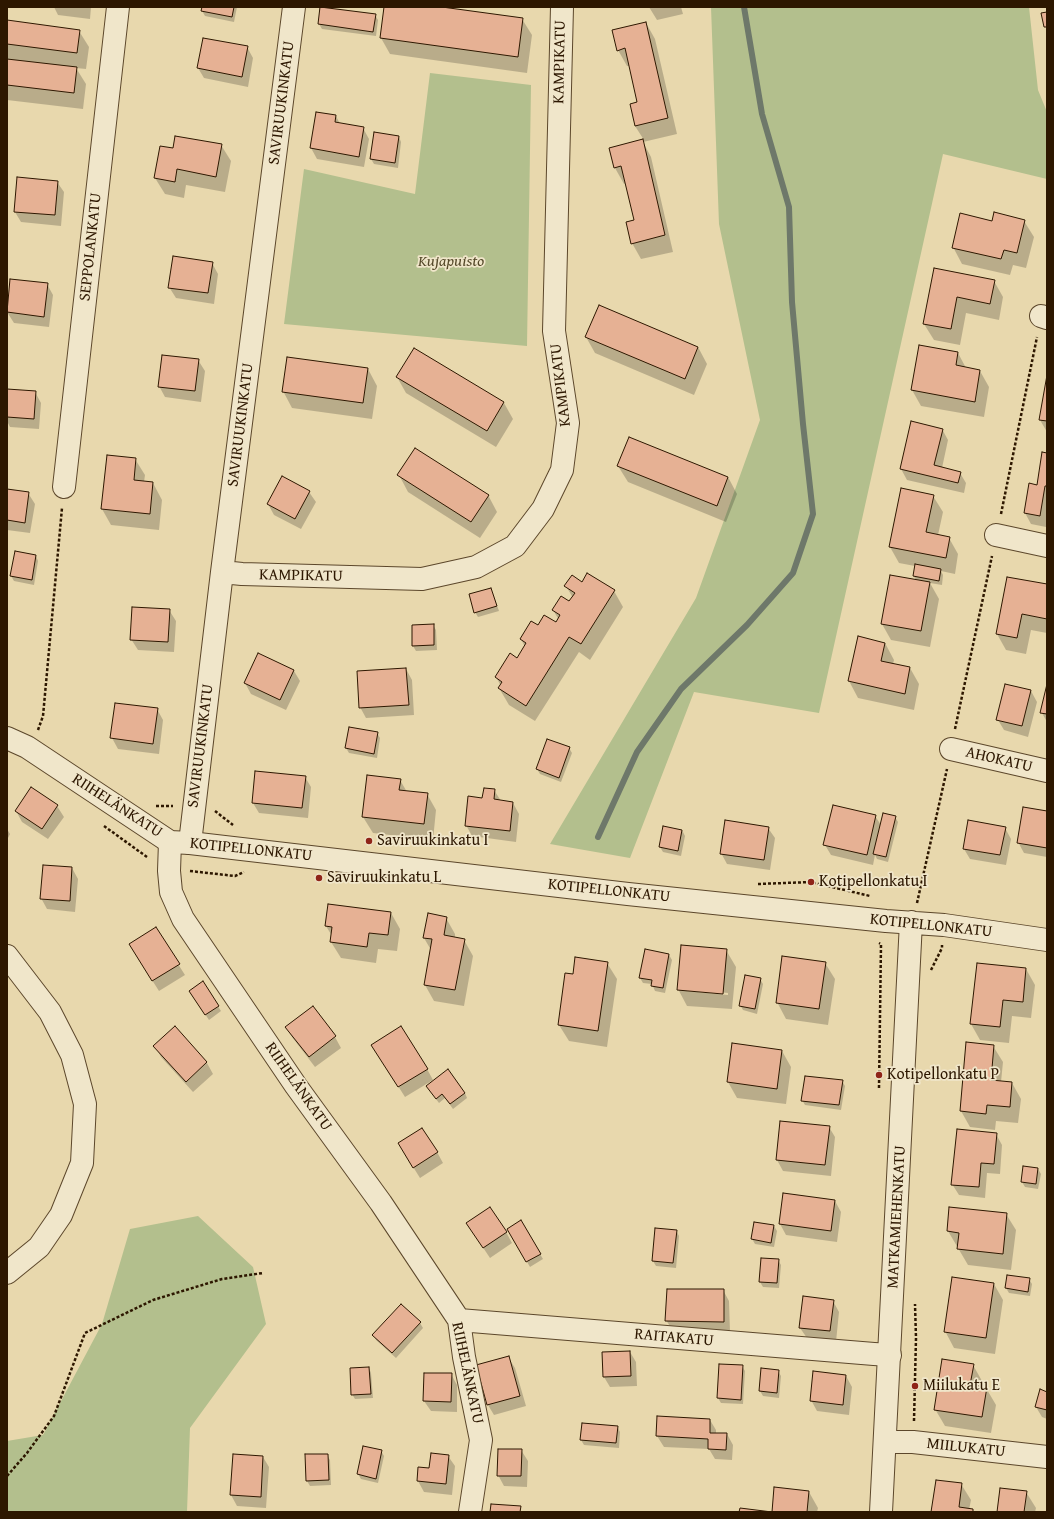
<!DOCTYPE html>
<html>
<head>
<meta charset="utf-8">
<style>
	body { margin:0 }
	#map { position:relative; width:1054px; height:1519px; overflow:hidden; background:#e8d8ad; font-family:"Gentium Book Plus",serif }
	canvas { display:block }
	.frame { position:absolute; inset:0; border:8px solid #2d1700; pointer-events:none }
</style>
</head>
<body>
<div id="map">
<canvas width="1054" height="1519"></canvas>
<div class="frame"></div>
</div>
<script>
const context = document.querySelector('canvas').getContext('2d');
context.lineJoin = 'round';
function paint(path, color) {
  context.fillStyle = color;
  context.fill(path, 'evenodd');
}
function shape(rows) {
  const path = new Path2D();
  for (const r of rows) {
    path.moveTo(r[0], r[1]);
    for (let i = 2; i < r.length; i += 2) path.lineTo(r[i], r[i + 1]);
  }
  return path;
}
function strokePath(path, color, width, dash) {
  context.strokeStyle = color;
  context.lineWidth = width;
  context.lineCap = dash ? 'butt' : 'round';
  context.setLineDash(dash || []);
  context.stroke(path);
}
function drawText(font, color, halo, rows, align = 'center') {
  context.font = font + ' "Gentium Book Plus",serif';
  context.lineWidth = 3.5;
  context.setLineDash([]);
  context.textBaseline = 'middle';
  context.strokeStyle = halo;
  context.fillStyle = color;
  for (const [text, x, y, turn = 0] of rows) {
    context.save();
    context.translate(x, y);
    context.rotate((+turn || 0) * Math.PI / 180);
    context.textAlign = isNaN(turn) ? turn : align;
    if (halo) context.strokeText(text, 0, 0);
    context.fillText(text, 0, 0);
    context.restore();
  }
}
paint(shape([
	[711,7,1029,7,1038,90,1047,112,1047,179,943,154,819,713,694,692,630,858,550,844,696,598,760,420,719,224],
	[430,73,531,85,527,346,284,324,304,169,415,194],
	[198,1216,253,1267,266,1324,190,1428,187,1512,7,1512,7,1441,43,1435,102,1324,130,1229]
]), '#b3bf8d');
paint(shape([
	[54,7,91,7,90,19,58,15],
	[203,7,237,7,234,22,205,16,202,11],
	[385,7,435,7,522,19,532,35,527,73,390,54,381,38],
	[649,7,681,7,683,14,657,20],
	[375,15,378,20,376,36,322,29,319,24],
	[7,21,79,31,89,47,86,69,76,68,86,84,83,109,7,100],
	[646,23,655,39,677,134,643,142,651,157,673,252,641,259,632,243,635,221,626,183,624,184,615,168,610,148,644,140,635,126,639,103,630,66,627,66,618,50],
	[247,47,253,58,248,87,204,78,198,68],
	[336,116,340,124,363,128,369,139,364,167,317,159,311,148],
	[375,134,399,137,401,142,398,168,374,164,371,159],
	[221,145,231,161,225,192,186,185,184,198,165,194,155,178,173,149],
	[57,182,64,192,61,226,21,222,15,212],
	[1024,221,1034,237,1026,268,1013,265,1010,275,962,264,953,247,993,222],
	[212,263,218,274,214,304,176,298,169,287],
	[935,269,994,281,1003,297,999,320,966,313,960,345,934,340,924,324],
	[47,284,53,295,49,327,14,323,7,312],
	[586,337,698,347,707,364,694,395,595,353],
	[414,349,504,403,513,419,496,447,406,393,397,377],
	[958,353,966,368,980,371,989,387,984,417,921,406,912,390],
	[198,360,205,371,201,402,165,397,159,386],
	[368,369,377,386,372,419,292,408,283,391],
	[1047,381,1047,432,1040,420],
	[7,390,35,392,41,403,39,429,10,427,7,421],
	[942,429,948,440,942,468,960,473,966,483,964,493,907,480,901,469],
	[1047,454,1047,518,1046,527,1031,524,1025,513,1030,484,1038,486],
	[135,459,145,475,144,482,153,483,162,500,159,530,111,525,102,509],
	[618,466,728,477,737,494,726,522,628,482],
	[399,475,488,495,497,512,480,538,408,492],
	[7,490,28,493,35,504,30,533,7,530],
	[309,492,316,502,301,529,274,515,268,504],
	[933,496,943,512,938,535,949,538,958,554,955,574,941,571,943,575,942,585,930,583,939,599,930,647,891,640,882,624,916,581,914,576,915,566,899,563,890,547],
	[36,556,38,561,34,585,14,581,11,576],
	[582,583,614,591,623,607,590,660,579,652,535,721,509,705,499,688,501,686,496,677,517,660,525,647,521,639,538,626,556,623,559,620,553,610,570,602,573,598,566,586],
	[1047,585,1047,633,1031,630,1026,654,1006,650,997,634],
	[491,589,499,611,478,617,475,612],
	[169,610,176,621,174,652,138,650,131,639],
	[433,625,436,630,437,650,416,651,413,646],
	[858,638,885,643,894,660,893,664,910,668,919,684,914,710,858,698,849,681],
	[406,669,412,680,414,715,366,718,360,707],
	[294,671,300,681,286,710,251,694,245,683],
	[1047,687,1047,722,1042,713],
	[1031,691,1037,702,1028,737,1004,730,998,720],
	[116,704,157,709,163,720,159,754,118,749,112,738],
	[350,728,377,733,380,738,377,758,349,753,346,748],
	[569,748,572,753,561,782,540,774,537,769],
	[305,777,311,787,308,818,259,813,253,803],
	[400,780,407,792,427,794,436,810,433,840,373,833,363,817],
	[31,788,57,806,64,817,48,839,22,822,16,811],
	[494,790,501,801,513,803,519,814,516,842,472,836,466,825,483,799],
	[1047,812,1047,857,1024,853,1018,842],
	[875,816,881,825,895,817,898,822,888,862,877,859,875,855,873,865,831,855,825,845],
	[768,828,775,838,770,870,727,864,721,853],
	[1005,828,1011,839,1006,865,970,859,964,849],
	[7,829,10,834,7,840],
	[682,830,685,836,681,856,663,852,660,847],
	[72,868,78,879,75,912,47,909,41,898],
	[391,913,400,929,397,951,378,949,376,963,341,958,331,942,332,936,326,926],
	[446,918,455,934,455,938,464,940,473,956,464,1006,434,1001,425,985,431,950,424,938],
	[155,928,185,975,159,991,136,955],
	[726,950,736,967,732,1009,687,1006,678,989],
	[687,989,728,993,728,995,687,991],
	[669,955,672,960,665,993,655,991,652,984,643,983,640,978],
	[607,963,617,979,607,1047,569,1041,559,1025,574,975],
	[825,963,835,979,828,1025,786,1019,777,1002],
	[1026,969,1035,985,1031,1018,1012,1016,1009,1043,980,1040,971,1024],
	[760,979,763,984,757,1014,743,1010,740,1005],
	[203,983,221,1011,209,1020,193,996],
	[313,1007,335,1037,341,1048,315,1067,292,1037,286,1027],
	[175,1028,207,1063,213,1074,193,1092,161,1057,155,1046],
	[993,1046,1003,1062,1001,1082,1012,1083,1021,1099,1018,1123,996,1121,995,1130,970,1127,961,1111],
	[782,1051,791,1067,786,1104,737,1098,728,1082],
	[379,1056,427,1069,433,1080,405,1097],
	[842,1081,845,1086,841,1110,805,1105,802,1100],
	[430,1091,465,1093,467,1098,453,1109,445,1098,439,1103],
	[829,1127,835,1137,831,1176,783,1171,777,1160],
	[996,1134,1002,1145,1000,1174,987,1173,985,1198,959,1195,952,1184],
	[437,1152,443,1163,420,1178,405,1154],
	[1038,1169,1041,1174,1038,1189,1025,1187,1022,1182],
	[835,1201,841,1212,837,1242,786,1235,780,1224],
	[1006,1214,1016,1230,1011,1270,968,1265,948,1231],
	[521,1222,543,1259,530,1267,508,1229],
	[774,1226,777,1231,774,1247,755,1244,752,1239],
	[676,1230,679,1236,676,1268,656,1266,653,1261],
	[506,1232,512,1243,490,1258,474,1234],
	[778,1260,781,1265,779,1288,763,1287,760,1282],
	[1029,1279,1032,1284,1030,1296,1009,1293,1006,1288],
	[994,1284,1003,1300,995,1354,954,1348,945,1331],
	[723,1290,729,1301,730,1332,673,1331,666,1320],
	[833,1301,839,1312,836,1342,807,1338,800,1328],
	[420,1323,423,1328,396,1358,376,1340,374,1335],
	[630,1352,636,1362,637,1386,610,1387,604,1377],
	[508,1357,515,1368,526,1406,494,1415,488,1405,477,1366],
	[973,1365,982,1381,981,1388,986,1388,996,1405,991,1433,945,1426,935,1409],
	[742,1366,745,1371,743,1404,721,1403,718,1398],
	[369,1368,371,1373,373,1398,355,1399,352,1394],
	[778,1371,781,1376,779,1398,763,1396,760,1391],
	[451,1374,457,1385,457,1412,431,1411,424,1401],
	[846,1376,852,1387,849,1415,817,1411,811,1400],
	[1047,1393,1047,1419,1042,1417,1036,1407],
	[658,1417,710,1420,716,1430,716,1434,727,1434,733,1445,732,1460,715,1459,709,1449,664,1447,657,1436],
	[617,1426,620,1432,619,1448,584,1445,581,1440],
	[521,1450,528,1461,527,1487,504,1486,498,1475],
	[381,1451,384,1456,378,1483,361,1479,358,1474],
	[327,1455,330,1460,331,1485,310,1486,307,1481],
	[448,1456,455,1466,452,1495,424,1492,418,1481,430,1469],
	[263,1457,269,1467,266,1508,237,1506,231,1495],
	[961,1484,971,1500,969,1510,972,1510,973,1512,932,1512],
	[809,1492,818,1508,817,1512,773,1512],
	[1026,1492,1036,1508,1035,1512,998,1512]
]), '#0003');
strokePath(shape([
	[598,837,637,752,681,689,747,625,793,573,813,514,803,424,792,302,789,207,762,114,744,7]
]), '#6e786a', 6);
const building = shape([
	[202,7,234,7,232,17,201,11,202,7],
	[320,7,376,14,373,32,318,24,320,7],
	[384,7,442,7,523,18,518,57,380,38,384,7],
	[1047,12,1047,27,1044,27,1041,13,1047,12],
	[7,20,80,30,77,53,7,44,7,20],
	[646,22,668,118,635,126,630,104,637,102,625,48,617,51,612,30,646,22],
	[203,38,248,46,242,77,197,68,203,38],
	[7,59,77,67,74,93,7,85,7,59],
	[316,112,336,115,335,122,364,127,359,157,310,148,316,112],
	[374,132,399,136,395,163,370,159,374,132],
	[175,136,222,144,216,177,177,169,175,182,154,178,160,146,173,148,175,136],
	[643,139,665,235,631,244,626,222,634,220,621,166,614,168,609,148,643,139],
	[17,177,58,181,55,215,14,212,17,177],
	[994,212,1025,220,1017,253,1004,250,1001,259,952,248,960,213,992,221,994,212],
	[173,256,213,262,208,293,168,288,173,256],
	[934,268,995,280,990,304,957,297,951,329,923,324,934,268],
	[10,279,48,283,44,317,7,312,10,279],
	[599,305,698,347,685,379,585,337,599,305],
	[919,345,958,352,956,365,980,370,975,402,911,390,919,345],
	[414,348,504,402,487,431,396,377,414,348],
	[162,355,199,359,195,391,158,387,162,355],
	[287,357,368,368,363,403,282,392,287,357],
	[1047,375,1047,421,1039,420,1047,375],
	[7,389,36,391,34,419,7,417,7,389],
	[911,421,943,429,934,465,961,472,958,483,900,469,911,421],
	[629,437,728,477,717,506,617,466,629,437],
	[415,448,489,495,471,522,397,475,415,448],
	[1042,452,1047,453,1047,486,1045,486,1040,516,1024,513,1029,483,1037,485,1042,452],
	[107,455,136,458,134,480,153,482,150,514,101,509,107,455],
	[282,476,310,491,295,519,267,504,282,476],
	[901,488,934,495,926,532,950,537,946,558,889,547,901,488],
	[7,489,29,492,25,523,7,520,7,489],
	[15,551,36,555,32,580,10,576,15,551],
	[915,564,941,569,939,581,913,576,915,564],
	[587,573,615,590,581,644,569,637,526,706,498,688,502,682,495,677,510,653,517,658,526,643,520,639,531,621,538,625,544,615,556,622,560,615,552,610,561,596,569,601,575,593,564,586,572,575,582,582,587,573],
	[890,575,930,582,921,631,881,624,890,575],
	[1007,577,1047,584,1047,619,1022,614,1017,638,996,634,1007,577],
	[491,588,497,606,474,613,469,594,491,588],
	[132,607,170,609,168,642,130,640,132,607],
	[434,624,434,645,412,646,412,625,434,624],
	[858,636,885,643,881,661,910,667,905,694,848,681,858,636],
	[258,653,294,670,280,700,244,683,258,653],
	[406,668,409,705,359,708,357,671,406,668],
	[1005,684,1031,690,1022,726,996,720,1005,684],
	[1047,684,1047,714,1040,713,1047,684],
	[115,703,158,708,153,744,110,738,115,703],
	[349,727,378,732,374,754,345,748,349,727],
	[547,739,570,747,559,778,536,769,547,739],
	[255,771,306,776,302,808,252,803,255,771],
	[367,775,401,779,399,790,428,793,424,824,362,817,367,775],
	[31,787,58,805,42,829,15,811,31,787],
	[484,788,495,789,494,799,513,802,510,831,465,826,468,796,482,798,484,788],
	[833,805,876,815,867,855,823,845,833,805],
	[1023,807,1047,811,1047,848,1017,843,1023,807],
	[883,813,896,816,886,857,873,854,883,813],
	[725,820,769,827,764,860,720,854,725,820],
	[968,820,1006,827,1000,855,963,849,968,820],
	[663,826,682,830,678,851,659,847,663,826],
	[43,865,72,867,70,901,40,899,43,865],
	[328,904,391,912,388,935,369,933,367,947,330,942,332,927,325,926,328,904],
	[428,913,447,917,444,935,465,939,455,990,424,985,432,939,423,938,428,913],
	[156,927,180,964,152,981,129,944,156,927],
	[681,945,727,949,723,994,677,990,681,945],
	[645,949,669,954,663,988,651,986,652,980,639,978,645,949],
	[782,956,826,962,819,1009,776,1003,782,956],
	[575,957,608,962,598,1031,558,1025,565,973,573,974,575,957],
	[977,963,1026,968,1023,1002,1003,1000,1000,1027,970,1024,977,963],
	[745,975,761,978,755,1009,739,1006,745,975],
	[203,981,219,1006,205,1015,189,991,203,981],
	[313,1006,336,1036,309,1057,285,1027,313,1006],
	[175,1026,207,1062,186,1082,153,1046,175,1026],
	[401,1026,428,1069,398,1087,371,1045,401,1026],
	[966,1042,994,1045,991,1080,1012,1082,1010,1107,987,1105,986,1114,960,1111,966,1042],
	[732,1043,782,1050,777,1089,727,1082,732,1043],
	[448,1069,465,1093,450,1104,442,1094,436,1099,426,1086,448,1069],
	[805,1076,843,1080,839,1105,801,1101,805,1076],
	[780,1121,830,1126,825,1165,776,1160,780,1121],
	[422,1128,438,1152,413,1168,398,1143,422,1128],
	[957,1129,997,1133,994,1164,981,1163,979,1187,951,1185,957,1129],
	[1023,1166,1038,1168,1036,1184,1021,1182,1023,1166],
	[783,1193,835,1200,831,1231,779,1224,783,1193],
	[490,1207,507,1232,483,1248,466,1223,490,1207],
	[949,1207,1007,1213,1003,1254,957,1249,959,1233,947,1231,949,1207],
	[521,1220,541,1254,526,1262,507,1229,521,1220],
	[754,1222,774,1225,771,1243,751,1239,754,1222],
	[655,1228,677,1230,673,1263,652,1261,655,1228],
	[761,1258,779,1259,777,1283,759,1282,761,1258],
	[1007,1275,1030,1278,1028,1292,1005,1288,1007,1275],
	[952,1277,994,1283,986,1338,944,1332,952,1277],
	[667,1289,724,1289,724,1322,665,1321,667,1289],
	[803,1296,834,1300,830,1331,799,1328,803,1296],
	[401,1304,421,1322,392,1353,372,1335,401,1304],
	[630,1351,631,1376,603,1377,602,1352,630,1351],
	[509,1356,520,1396,487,1405,476,1365,509,1356],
	[942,1359,974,1364,970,1385,987,1387,982,1417,934,1410,942,1359],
	[719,1364,743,1365,741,1400,717,1398,719,1364],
	[369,1367,371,1394,351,1395,350,1368,369,1367],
	[761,1368,779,1370,777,1393,759,1391,761,1368],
	[813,1371,846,1375,843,1405,810,1401,813,1371],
	[424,1373,452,1373,451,1402,423,1401,424,1373],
	[1040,1389,1047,1392,1047,1410,1035,1407,1040,1389],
	[657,1416,710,1419,710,1433,727,1433,726,1450,708,1449,708,1439,656,1436,657,1416],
	[582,1423,618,1426,616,1443,580,1440,582,1423],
	[363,1446,382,1450,376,1479,357,1474,363,1446],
	[498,1449,522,1449,521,1476,497,1476,498,1449],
	[431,1453,449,1455,446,1484,417,1481,418,1467,429,1468,431,1453],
	[233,1454,263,1456,261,1497,230,1495,233,1454],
	[305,1454,328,1454,329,1480,306,1481,305,1454],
	[936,1480,962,1483,959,1507,973,1509,973,1512,931,1512,936,1480],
	[774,1487,809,1491,807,1512,739,1512,740,1508,772,1512,774,1487],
	[1000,1488,1027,1491,1024,1512,997,1512,1000,1488],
	[491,1504,521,1506,520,1512,490,1512,491,1504]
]);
paint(building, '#e6b194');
strokePath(building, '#2d1700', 1);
const minor = shape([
	[1041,316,1047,318],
	[64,487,118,7],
	[996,535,1047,546],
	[222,572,242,574,422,579,476,567,515,546,543,509,562,470,568,423,554,331,562,7],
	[951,749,1047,771],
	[170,842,169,871,171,892,183,919,296,1086,381,1203,459,1320,464,1357,481,1440,470,1512],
	[190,843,222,572,294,7],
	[7,956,50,1012,72,1055,85,1104,82,1163,61,1215,39,1247,7,1273],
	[459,1320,874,1354,890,1355],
	[885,1442,913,1442,1047,1457]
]);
const tertiary = shape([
	[7,738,27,747,170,842,190,843,628,894,886,921,944,925,1047,940],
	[881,1512,911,922]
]);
strokePath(minor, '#5c472b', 24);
strokePath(tertiary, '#5c472b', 24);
strokePath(shape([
	[1001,514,1037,337],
	[955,729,992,556],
	[38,730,43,716,62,508],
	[156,806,173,806],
	[215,811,233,825],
	[104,826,147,857],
	[190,871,235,876,244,872],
	[758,884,811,882,870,896],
	[917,903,947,769],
	[931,970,942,948,942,945],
	[879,1088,881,944,879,943],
	[914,1421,916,1338,915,1304],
	[7,1476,27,1453,54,1416,85,1333,153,1300,222,1279,263,1273]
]), '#2d1700', 2.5, [3, 2]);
strokePath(minor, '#f0e6ca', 22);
strokePath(tertiary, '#f0e6ca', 22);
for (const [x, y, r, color] of [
	[369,841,4,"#8f2418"],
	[319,878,4,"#8f2418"],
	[811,882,4,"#8f2418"],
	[879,1075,4,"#8f2418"],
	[915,1386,4,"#8f2418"]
]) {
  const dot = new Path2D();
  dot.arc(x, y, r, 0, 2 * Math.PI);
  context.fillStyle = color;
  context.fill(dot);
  strokePath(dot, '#f0e6ca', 1.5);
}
drawText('16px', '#2d1700', '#f0e6ca', [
	["KAMPIKATU",560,62,-89],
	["SAVIRUUKINKATU",282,103,-83],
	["SEPPOLANKATU",91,247,-84],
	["KAMPIKATU",561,385,-97],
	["SAVIRUUKINKATU",241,425,-83],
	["KAMPIKATU",301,576,1],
	["SAVIRUUKINKATU",201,746,-83],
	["AHOKATU",999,760,13],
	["RIIHELÄNKATU",117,806,33],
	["KOTIPELLONKATU",251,850,6],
	["KOTIPELLONKATU",609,891,6],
	["KOTIPELLONKATU",931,926,6],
	["RIIHELÄNKATU",298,1087,55],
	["MATKAMIEHENKATU",897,1217,-87],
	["RAITAKATU",674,1338,5],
	["RIIHELÄNKATU",467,1373,78],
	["MIILUKATU",966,1448,6]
]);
drawText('italic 16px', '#55492a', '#f0e6ca', [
	["Kujapuisto",451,262]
]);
drawText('16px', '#2d1700', '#f0e6ca', [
	["Saviruukinkatu I",377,841],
	["Saviruukinkatu L",327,878],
	["Kotipellonkatu I",819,882],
	["Kotipellonkatu P",887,1075],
	["Miilukatu E",923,1386]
], 'left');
</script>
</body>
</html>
